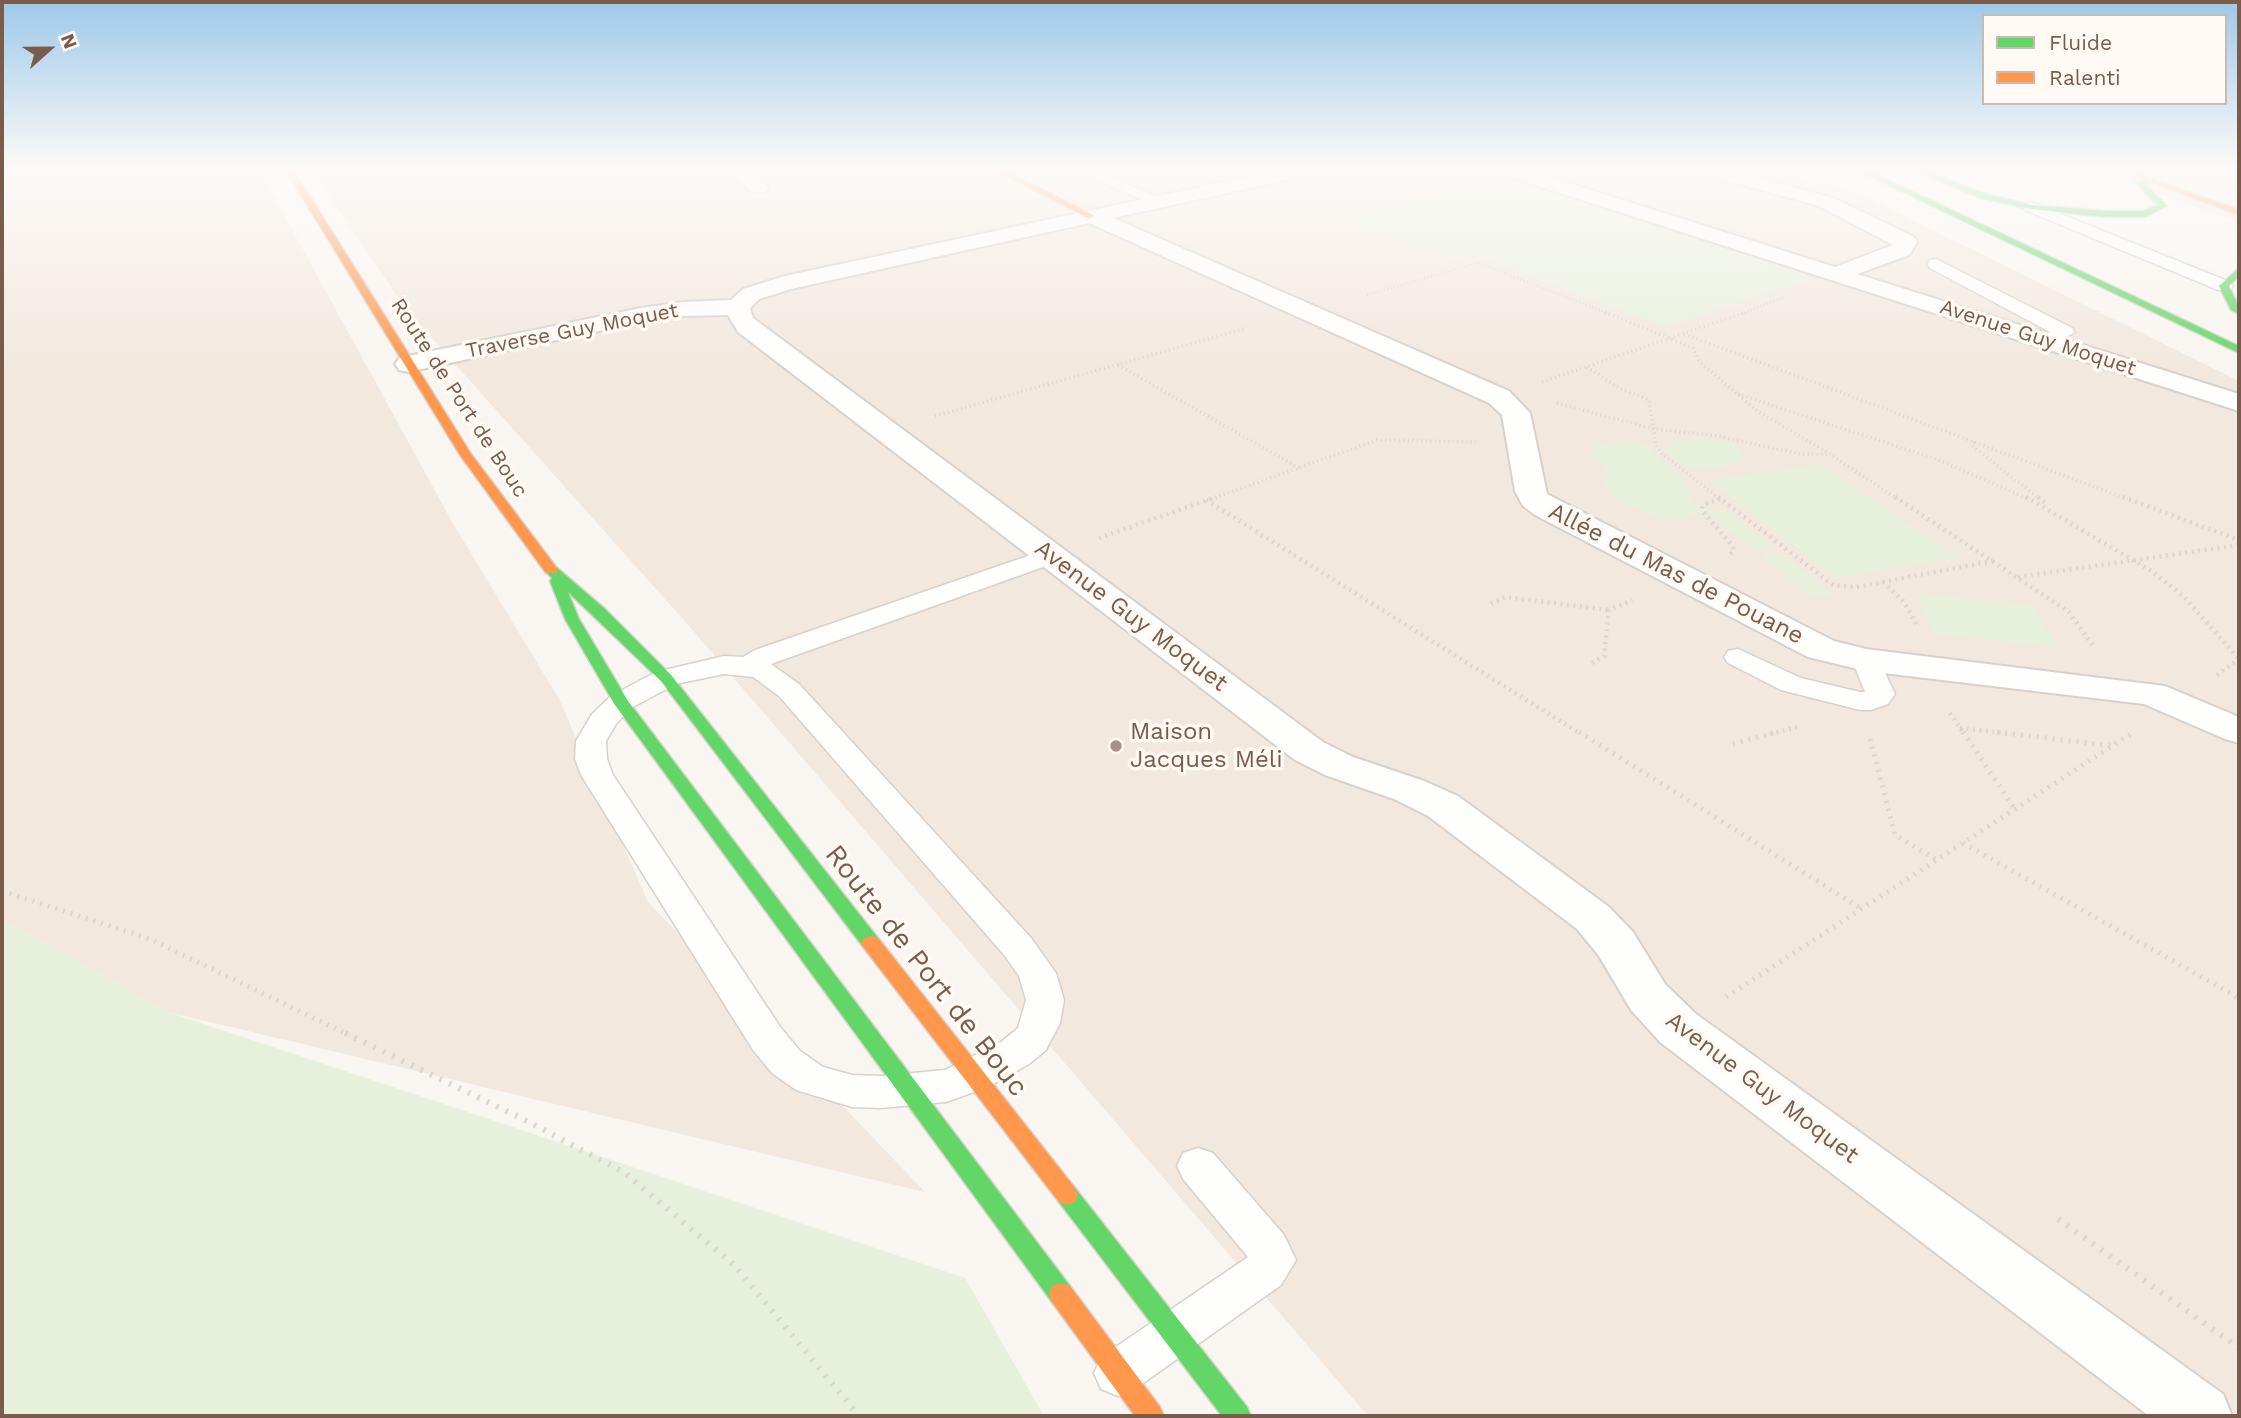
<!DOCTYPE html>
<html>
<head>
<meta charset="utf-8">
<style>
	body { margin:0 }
	#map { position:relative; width:2241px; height:1418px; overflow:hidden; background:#f9f5f0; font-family:"Work Sans",sans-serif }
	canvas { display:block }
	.frame { position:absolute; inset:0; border:4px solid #7a5c4d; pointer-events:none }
	.legend { position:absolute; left:1982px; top:14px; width:245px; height:91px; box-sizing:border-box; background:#fffaf3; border:2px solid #cabbb1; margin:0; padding:9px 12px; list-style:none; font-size:21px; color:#7a5c4d }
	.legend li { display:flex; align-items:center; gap:14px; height:35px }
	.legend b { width:35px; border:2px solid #cabbb1 }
	.north { position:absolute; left:14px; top:14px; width:70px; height:70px; -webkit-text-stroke:5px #fffaf3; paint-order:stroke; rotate:69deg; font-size:19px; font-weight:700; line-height:28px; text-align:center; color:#7a5c4d }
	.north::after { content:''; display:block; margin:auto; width:24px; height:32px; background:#7a5c4d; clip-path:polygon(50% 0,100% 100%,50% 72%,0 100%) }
</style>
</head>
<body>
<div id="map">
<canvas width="2241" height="1418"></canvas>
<div class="frame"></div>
<ul class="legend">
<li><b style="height:9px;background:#63d668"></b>Fluide</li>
<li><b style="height:9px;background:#ff974d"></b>Ralenti</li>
</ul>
<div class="north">N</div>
</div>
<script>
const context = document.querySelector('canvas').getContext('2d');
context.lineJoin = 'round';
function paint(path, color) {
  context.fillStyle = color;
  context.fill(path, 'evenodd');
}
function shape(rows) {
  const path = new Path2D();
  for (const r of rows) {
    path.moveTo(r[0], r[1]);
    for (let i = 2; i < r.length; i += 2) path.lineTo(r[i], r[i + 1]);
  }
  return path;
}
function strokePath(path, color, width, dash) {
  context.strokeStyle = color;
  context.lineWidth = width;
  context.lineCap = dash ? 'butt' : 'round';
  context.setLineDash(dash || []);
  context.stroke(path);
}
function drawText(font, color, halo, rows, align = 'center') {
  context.font = font + ' "Work Sans",sans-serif';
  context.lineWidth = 7;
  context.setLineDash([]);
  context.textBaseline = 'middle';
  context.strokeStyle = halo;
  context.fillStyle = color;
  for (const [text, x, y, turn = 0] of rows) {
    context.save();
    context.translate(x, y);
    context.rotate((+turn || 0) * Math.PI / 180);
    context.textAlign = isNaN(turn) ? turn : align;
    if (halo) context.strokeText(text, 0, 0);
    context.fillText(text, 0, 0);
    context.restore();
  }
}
paint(shape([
	[2,169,259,169,452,522,559,699,648,902,925,1192,168,1012,2,919],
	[311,169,1765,169,1856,192,2239,381,2239,1416,1368,1416,690,627,405,308],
	[1950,169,2239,169,2239,222,2106,175]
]), '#f2e8de');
paint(shape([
	[1513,176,1822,275,1666,327,1474,254,1454,260,1344,217],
	[1698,437,1735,444,1743,450,1742,456,1734,463,1721,468,1692,468,1679,463,1667,452,1667,446,1675,441],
	[1631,440,1649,447,1687,483,1699,512,1683,520,1668,520,1651,516,1620,502,1610,494,1604,485,1607,470,1591,455,1593,449,1599,444],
	[1820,464,1958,558,1836,578,1708,480],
	[1726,509,1775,548,1755,551,1707,512],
	[1779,552,1834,595,1813,598,1760,555],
	[1916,593,2034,605,2057,648,1933,634],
	[2,919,168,1012,965,1278,1044,1416,2,1416]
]), '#e7f0db');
const lane = shape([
	[1074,169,1093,169,1166,201,1158,206,1153,204,1076,172,1074,169],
	[2031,202,2230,282,2233,286,2230,290,2218,290,2025,210,2023,207,2031,202],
	[1936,259,2072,328,2075,332,2053,345,2039,345,2036,341,2039,337,2050,332,1930,268,1927,264,1930,260,1936,259],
	[1051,548,1060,551,1064,556,1060,561,771,664,799,684,1031,938,1056,973,1064,1000,1060,1023,1046,1050,1029,1064,988,1087,946,1102,881,1108,852,1107,796,1090,772,1073,753,1050,581,775,575,759,576,741,592,714,611,696,656,672,724,656,743,657,755,650,1051,548],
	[724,674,753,677,779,696,1005,956,1019,976,1026,1000,1018,1028,1001,1042,945,1070,881,1076,852,1075,823,1067,800,1051,781,1028,613,775,607,759,606,741,616,724,631,708,676,684,724,674],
	[1738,649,1801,678,1860,692,1865,692,1852,660,1856,654,1866,651,1876,654,1895,694,1888,704,1871,710,1860,710,1781,690,1728,663,1724,657,1728,651,1738,649],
	[1198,1148,1213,1153,1284,1235,1296,1260,1281,1285,1135,1389,1118,1396,1101,1389,1094,1373,1101,1357,1248,1257,1183,1179,1177,1166,1183,1153,1198,1148]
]);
const street = shape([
	[725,169,746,169,769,188,766,192,752,192,725,169],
	[1284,169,1318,169,1309,175,1113,218,1509,391,1530,413,1547,494,1834,641,1866,649,2165,686,2239,717,2239,743,2225,739,2144,704,1866,671,1808,657,1535,515,1523,506,1515,491,1502,415,1489,403,1089,223,791,289,759,299,750,308,753,318,1323,742,1353,757,1424,781,1458,796,1609,907,1633,932,1665,984,1696,1014,2223,1394,2232,1416,2149,1416,1660,1042,1631,1010,1599,956,1577,929,1428,816,1394,799,1325,775,1295,760,738,332,728,315,683,316,641,322,408,372,399,370,395,364,399,358,408,356,641,308,683,302,731,300,743,289,785,276,1284,169],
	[1496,169,1524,169,1835,267,1893,245,1819,206,1699,173,1697,169,1727,169,1833,198,1914,237,1917,242,1909,255,1857,274,2239,394,2239,411,1498,173,1496,169]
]);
const fast = shape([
	[1855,169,1865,169,2239,346,2239,353,1855,169],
	[1912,169,1922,169,1986,194,2031,205,2106,211,2144,211,2158,205,2135,183,2153,178,2156,182,2145,184,2167,206,2145,217,2106,217,2031,209,1980,198,1912,169],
	[2239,268,2239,276,2229,286,2239,307,2239,314,2231,310,2219,286,2239,268],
	[551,566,556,567,605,609,671,675,878,938,881,943,878,948,871,950,864,948,661,681,568,592,579,619,628,701,1070,1286,1073,1294,1070,1302,1061,1305,1052,1302,615,705,565,619,550,581,552,578,544,570,551,566],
	[1067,1185,1075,1188,1247,1407,1251,1416,1222,1416,1059,1202,1056,1195,1059,1188,1067,1185]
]);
const slow = shape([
	[285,169,293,169,471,454,556,567,558,570,556,573,546,573,460,455,285,169],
	[993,169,1003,169,1095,216,1088,218,993,169],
	[2134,172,2239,210,2239,215,2134,176,2134,172],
	[871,936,878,938,1075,1188,1078,1195,1075,1202,1067,1205,1059,1202,864,948,861,943,864,938,871,936],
	[1061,1283,1070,1286,1160,1407,1164,1416,1135,1416,1052,1302,1049,1294,1052,1286,1061,1283]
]);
strokePath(lane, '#d7d1cb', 3);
strokePath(street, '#d7d1cb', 4);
strokePath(fast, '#d9d2cb', 3);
strokePath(slow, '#d9d2cb', 3);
strokePath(shape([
	[1367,295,1478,263,1610,314],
	[1741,314,1784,297]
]), '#dcd5d0', 2.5, [1, 2.5]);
strokePath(shape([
	[1605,312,1693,348,1699,361,1757,411,1830,454,1897,499],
	[1684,334,2127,499],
	[1118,365,1299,468],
	[1587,367,1621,389,1649,400,1656,445,1662,454,1720,499],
	[1542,382,1746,312],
	[1738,394,1936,459,2029,499],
	[1557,403,1654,429,1718,436,1800,454,1829,455],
	[935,416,1247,328],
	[1974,442,1972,444,1975,448,2040,499],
	[1211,499,1377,440,1476,442]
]), '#dcd5d0', 3.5, [1, 3.5]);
strokePath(shape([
	[1718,497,1833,585,1857,587,1993,561],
	[1895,497,2069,612,2094,647],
	[2026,497,2153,572,2184,597,2239,659],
	[2038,497,2048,505],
	[2123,497,2239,540],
	[1720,499,1703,505,1702,510,1733,547,1734,551,1729,555],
	[1206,500,1581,734],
	[1099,538,1216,497],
	[2018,577,2239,545],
	[1883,582,1903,601,1917,625],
	[1491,604,1506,597,1609,610],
	[1592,663,1604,656,1609,610,1632,600],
	[2217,675,2239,659],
	[1950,713,1964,734],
	[1960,728,2012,734],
	[1770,734,1797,727]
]), '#dcd5d0', 4.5, [2, 4.5]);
strokePath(shape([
	[1579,732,1862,909],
	[1963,732,2015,809],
	[1997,732,2112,746],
	[1870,739,1895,835,1937,860],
	[1733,744,1777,732],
	[1963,843,2239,998],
	[2,891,150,939,349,1035],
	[1726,997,2132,733]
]), '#dcd5d0', 5, [2, 6]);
strokePath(shape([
	[345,1033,527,1121,625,1173,735,1266,859,1416],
	[2058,1219,2239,1348]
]), '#dcd5d0', 6, [2.5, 8]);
paint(lane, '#fefefd');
paint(street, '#fefefd');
paint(fast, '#63d668');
paint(slow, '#ff974d');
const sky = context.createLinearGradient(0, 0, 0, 367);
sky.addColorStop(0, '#9ec9e9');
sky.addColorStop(0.46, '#fcfaf8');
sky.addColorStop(1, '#fcfaf800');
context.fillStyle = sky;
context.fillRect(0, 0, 2241, 367);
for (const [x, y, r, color] of [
	[1116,746,7,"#a69286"]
]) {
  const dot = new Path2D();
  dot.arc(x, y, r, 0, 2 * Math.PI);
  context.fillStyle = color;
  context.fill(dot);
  strokePath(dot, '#fffaf3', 2.5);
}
drawText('21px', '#7a5c4d', '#fffaf3', [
	["Traverse Guy Moquet",572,331,-11],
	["Avenue Guy Moquet",2038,338,18],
	["Route de Port de Bouc",459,398,57]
]);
drawText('24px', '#7a5c4d', '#fffaf3', [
	["Allée du Mas de Pouane",1676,574,27],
	["Avenue Guy Moquet",1131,616,37],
	["Avenue Guy Moquet",1762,1088,37]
]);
drawText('24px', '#7a5c4d', '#fffaf3', [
	["Maison",1130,732],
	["Jacques Méli",1130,760]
], 'left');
drawText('28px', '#7a5c4d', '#fffaf3', [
	["Route de Port de Bouc",926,971,52]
]);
</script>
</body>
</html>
